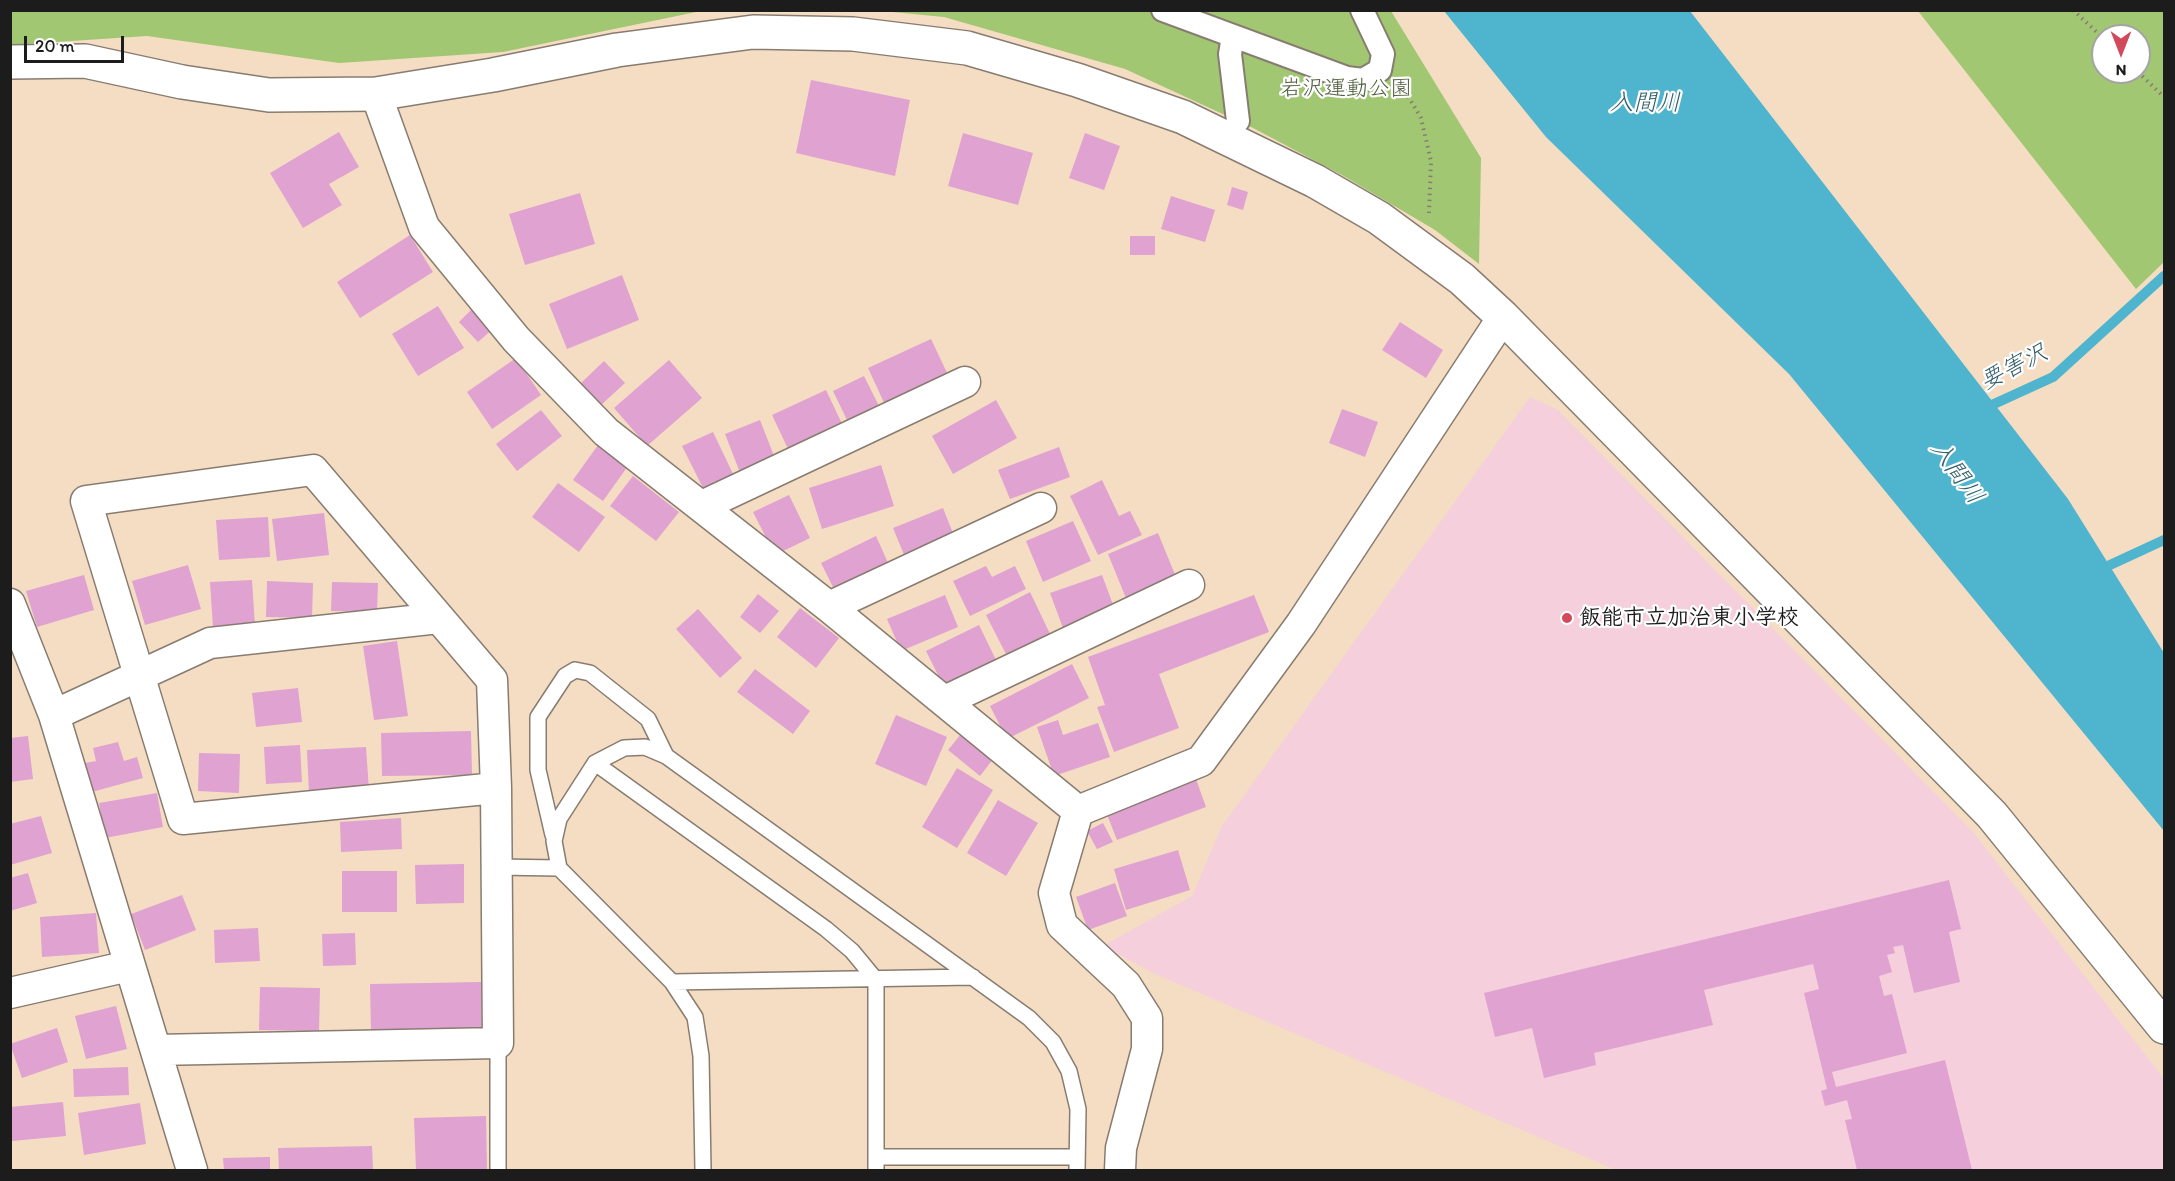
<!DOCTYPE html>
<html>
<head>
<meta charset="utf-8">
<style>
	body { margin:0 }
	#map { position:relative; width:2175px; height:1181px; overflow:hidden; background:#f5ddc3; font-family:Itim,sans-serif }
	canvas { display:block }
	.frame { position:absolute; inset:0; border:12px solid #1c1c1c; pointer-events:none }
	.north { position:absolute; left:2091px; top:24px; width:60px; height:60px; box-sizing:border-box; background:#fff; border:2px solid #a4a4a4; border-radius:50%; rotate:180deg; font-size:16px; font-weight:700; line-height:24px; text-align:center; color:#1c1c1c }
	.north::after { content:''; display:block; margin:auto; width:21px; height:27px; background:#d1495b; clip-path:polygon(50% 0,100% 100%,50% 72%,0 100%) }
	.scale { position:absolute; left:24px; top:36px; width:100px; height:27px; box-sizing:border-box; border:3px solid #1c1c1c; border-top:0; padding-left:8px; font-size:18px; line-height:21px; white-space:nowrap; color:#1c1c1c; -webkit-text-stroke:4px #fff; paint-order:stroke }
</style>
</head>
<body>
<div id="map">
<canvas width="2175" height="1181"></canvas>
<div class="frame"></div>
<div class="north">N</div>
<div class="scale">20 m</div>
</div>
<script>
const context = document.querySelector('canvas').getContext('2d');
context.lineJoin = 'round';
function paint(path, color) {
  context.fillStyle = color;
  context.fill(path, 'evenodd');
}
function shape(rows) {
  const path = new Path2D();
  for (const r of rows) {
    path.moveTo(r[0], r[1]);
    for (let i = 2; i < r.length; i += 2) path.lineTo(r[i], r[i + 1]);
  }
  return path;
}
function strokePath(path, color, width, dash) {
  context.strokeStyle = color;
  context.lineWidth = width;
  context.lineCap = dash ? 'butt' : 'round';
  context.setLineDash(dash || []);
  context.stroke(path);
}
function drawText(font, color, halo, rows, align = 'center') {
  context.font = font + ' Itim,"Klee One",sans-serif';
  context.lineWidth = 4.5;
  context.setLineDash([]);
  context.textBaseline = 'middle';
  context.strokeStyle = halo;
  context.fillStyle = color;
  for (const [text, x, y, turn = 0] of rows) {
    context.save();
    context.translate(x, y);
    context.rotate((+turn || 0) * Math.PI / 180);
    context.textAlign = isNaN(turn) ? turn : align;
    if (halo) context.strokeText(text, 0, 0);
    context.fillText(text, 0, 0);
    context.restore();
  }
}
paint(shape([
	[1530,397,1558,410,1974,833,2164,1079,2164,1170,1616,1170,1155,974,1103,946,1192,896,1222,826]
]), '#f5cfdc');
paint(shape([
	[11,10,701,10,701,11,503,52,339,63,147,36,11,45],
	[882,11,1391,11,1481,158,1479,264,1435,230,1342,175,1253,128,1125,69,944,17],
	[1918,11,2164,11,2164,262,2136,289],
	[2103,36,2139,36,2139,72,2103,72]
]), '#a1c772');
paint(shape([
	[1444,11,1690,11,2068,499,2164,653,2164,831,1789,374,1546,137]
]), '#4fb4ce');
strokePath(shape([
	[1983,409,2053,377,2164,276],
	[2097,571,2164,540]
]), '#4fb4ce', 10);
paint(shape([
	[811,80,910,100,895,176,796,153],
	[339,132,359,167,329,184,342,205,303,228,270,173],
	[963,133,1033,153,1018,205,948,186],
	[1085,133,1120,146,1104,190,1069,178],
	[1232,187,1248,192,1243,210,1227,205],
	[580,193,595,244,525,265,509,214],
	[1171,196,1215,210,1205,242,1161,229],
	[410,235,433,272,360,318,337,282],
	[1130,236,1155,236,1155,255,1130,255],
	[622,275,639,320,567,349,549,304],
	[476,305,495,327,478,342,459,322],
	[438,306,464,348,418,376,392,334],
	[1400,322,1443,350,1426,378,1382,350],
	[931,339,949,377,886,407,868,368],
	[516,358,541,395,492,429,467,392],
	[669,360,702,398,647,446,614,408],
	[604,361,625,383,600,406,580,384],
	[864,376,879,406,848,422,833,391],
	[826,390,844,428,790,453,772,415],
	[996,400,1017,438,953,474,932,436],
	[1342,409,1378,422,1365,457,1329,443],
	[541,410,562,436,517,471,496,444],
	[760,420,776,461,741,475,725,434],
	[713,432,735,478,705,492,682,446],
	[598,445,628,466,603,501,573,480],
	[1059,447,1070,477,1010,499,998,470],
	[881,465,894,506,822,529,809,488],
	[633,476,679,512,656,541,610,506],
	[1102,480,1119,516,1130,511,1142,535,1098,555,1070,496],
	[558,483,605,517,579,552,532,517],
	[789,495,810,538,775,555,753,512],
	[943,508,956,541,907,562,893,528],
	[324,513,329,555,277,561,272,519],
	[268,517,270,557,219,560,216,520],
	[1073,521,1091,561,1043,582,1026,541],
	[1158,533,1178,582,1128,603,1108,554],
	[876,536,889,565,835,591,821,563],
	[188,565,201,609,145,625,132,581],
	[986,566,992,577,1015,566,1026,589,970,616,953,581],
	[84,575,94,610,37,627,26,591],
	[1102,575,1115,610,1063,628,1050,593],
	[252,580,255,626,213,628,210,582],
	[267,581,313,583,312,618,266,617],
	[332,582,378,583,377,612,331,611],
	[1030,592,1052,638,1009,660,986,615],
	[758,594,779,611,760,633,740,617],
	[945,595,958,627,901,651,887,619],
	[1254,595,1269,632,1159,674,1179,728,1114,752,1097,707,1105,705,1088,657],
	[800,608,839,638,816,668,777,637],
	[698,609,742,658,720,678,676,629],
	[979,625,998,664,945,689,926,651],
	[397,641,408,716,374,720,363,646],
	[1072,664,1089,698,1007,739,990,706],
	[755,669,810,711,793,734,737,692],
	[298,688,302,722,256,727,252,693],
	[896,715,947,737,926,786,875,764],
	[1058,720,1063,735,1098,723,1110,757,1054,776,1037,727],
	[965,729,997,754,980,776,948,750],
	[471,731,472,775,382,776,381,733],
	[28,736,33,779,10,782,10,738],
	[118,742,124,761,137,757,143,778,88,793,80,764,96,761,93,748],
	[300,745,302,782,266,784,264,747],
	[366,747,369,790,309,794,307,750],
	[199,753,240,754,239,793,198,791],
	[957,768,993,790,957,848,922,827],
	[1196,779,1206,807,1117,840,1106,812],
	[157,793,163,827,105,838,99,803],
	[998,800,1038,823,1006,876,967,853],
	[41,816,52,853,10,865,10,824],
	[401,818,402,849,341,852,340,822],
	[1103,823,1113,842,1097,849,1087,831],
	[1178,850,1190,890,1126,910,1114,869],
	[464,864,464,903,416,904,415,865],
	[342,871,397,871,397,912,342,912],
	[28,873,37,903,10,911,10,878],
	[1949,880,1961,929,1949,932,1960,982,1914,993,1903,945,1893,947,1895,953,1887,955,1892,972,1879,976,1884,996,1892,994,1907,1053,1832,1072,1836,1087,1945,1060,1972,1170,1857,1170,1845,1120,1852,1119,1847,1100,1825,1106,1821,1091,1827,1089,1804,993,1819,989,1813,964,1704,990,1713,1025,1594,1053,1596,1065,1544,1078,1532,1028,1495,1037,1484,993],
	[1115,883,1127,916,1088,930,1076,897],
	[182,895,196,930,145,950,131,914],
	[96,913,99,953,42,957,40,917],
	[258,928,260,961,215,963,214,930],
	[355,933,356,965,323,966,322,934],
	[481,982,482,1030,371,1031,370,984],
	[260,987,320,988,319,1031,259,1030],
	[116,1006,127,1049,86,1059,75,1016],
	[57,1028,68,1062,22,1078,10,1044],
	[128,1067,129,1095,74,1097,73,1069],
	[63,1102,66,1136,12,1141,10,1107],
	[140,1103,146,1144,84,1155,78,1113],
	[486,1116,487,1170,416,1170,414,1118],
	[372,1146,373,1170,279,1170,278,1148],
	[270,1157,270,1170,224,1170,223,1158]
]), '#dfa2d1');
const service = shape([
	[595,763,826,929,852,951,876,980,876,1170],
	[553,835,538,770,538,717,565,676,575,670,590,673,648,719,666,756],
	[496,867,559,868],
	[672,982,973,977],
	[498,1043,498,1170],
	[876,1157,1077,1157],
	[703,1170,701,1056,695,1017,672,982,559,868,554,841,559,819,595,763,624,748,645,747,666,756,1029,1018,1053,1042,1069,1071,1078,1109,1077,1170]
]);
const pedestrian = shape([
	[1163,10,1347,78,1363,80,1380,70,1383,54,1362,10],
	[1233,36,1230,54,1238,121]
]);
const minor = shape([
	[376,94,424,227,516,339,606,432,829,607,1078,811],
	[702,506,965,382],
	[10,604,54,715,192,1170],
	[829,607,1041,508],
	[945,701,1189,585],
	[54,715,210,643,439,618],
	[10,993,129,966],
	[156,1050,498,1043,496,788,492,680,313,470,86,501,183,819,496,788],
	[1120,1170,1121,1148,1147,1049,1147,1018,1126,985,1062,925,1054,893,1078,811,1201,761,1301,624,1503,317]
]);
const tertiary = shape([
	[10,62,85,61,182,82,269,95,376,94,493,75,617,50,753,32,853,34,967,48,1077,80,1183,117,1315,181,1379,218,1462,279,1503,317,1992,815,2164,1027]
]);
strokePath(service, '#887c70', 18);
strokePath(pedestrian, '#887c70', 26);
strokePath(minor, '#887c70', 33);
strokePath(tertiary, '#887c70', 36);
strokePath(shape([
	[2073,10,2103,38],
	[2138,72,2164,97],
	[1402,86,1421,118,1431,161,1429,213]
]), '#887c70', 4, [1.5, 4.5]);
strokePath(service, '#fff', 15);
strokePath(pedestrian, '#fff', 22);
strokePath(minor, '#fff', 30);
strokePath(tertiary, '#fff', 33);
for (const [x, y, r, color] of [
	[1567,618,6,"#d1495b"]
]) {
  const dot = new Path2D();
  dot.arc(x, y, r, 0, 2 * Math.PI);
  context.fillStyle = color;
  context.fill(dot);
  strokePath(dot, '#fff', 2);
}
drawText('22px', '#51603e', '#fff', [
	["岩沢運動公園",1346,89]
]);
drawText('bold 22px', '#1c1c1c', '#fff', [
	["飯能市立加治東小学校",1579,618]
], 'left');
drawText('italic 24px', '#33606c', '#fff', [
	["入間川",1645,104],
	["要害沢",2014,368,-27],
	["入間川",1956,473,54]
]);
</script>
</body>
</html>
